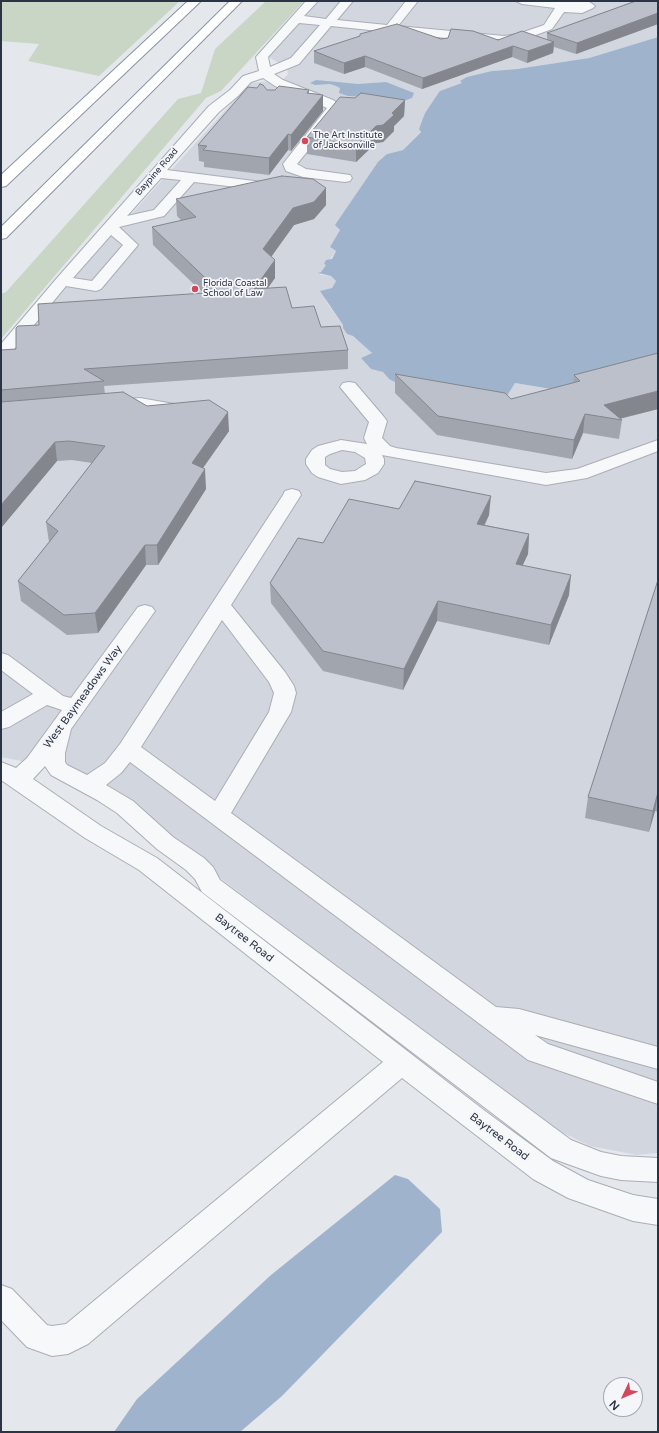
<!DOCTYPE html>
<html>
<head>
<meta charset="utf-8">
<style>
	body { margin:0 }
	#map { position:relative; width:659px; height:1433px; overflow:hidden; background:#e4e7ec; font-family:"Varela Round",sans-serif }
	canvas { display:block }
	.frame { position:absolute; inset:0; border:2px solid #2b3445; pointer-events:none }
	.north { position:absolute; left:603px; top:1377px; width:40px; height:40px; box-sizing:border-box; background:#f4f6f9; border:1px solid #a4a8b1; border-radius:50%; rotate:226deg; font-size:11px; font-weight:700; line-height:16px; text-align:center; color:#2b3445 }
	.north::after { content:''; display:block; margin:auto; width:14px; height:18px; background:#d1495b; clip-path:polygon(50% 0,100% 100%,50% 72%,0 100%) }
</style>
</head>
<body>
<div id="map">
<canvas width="659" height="1433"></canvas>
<div class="frame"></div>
<div class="north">N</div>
</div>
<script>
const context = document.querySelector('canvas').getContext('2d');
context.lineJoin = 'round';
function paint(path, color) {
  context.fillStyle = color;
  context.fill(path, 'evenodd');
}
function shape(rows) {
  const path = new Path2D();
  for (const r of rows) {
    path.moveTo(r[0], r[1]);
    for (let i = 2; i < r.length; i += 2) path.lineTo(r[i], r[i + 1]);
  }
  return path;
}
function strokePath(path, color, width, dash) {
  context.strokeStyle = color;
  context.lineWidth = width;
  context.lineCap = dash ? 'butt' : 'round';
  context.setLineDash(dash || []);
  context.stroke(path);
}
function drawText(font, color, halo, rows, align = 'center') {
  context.font = font + ' "Varela Round",sans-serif';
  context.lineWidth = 3.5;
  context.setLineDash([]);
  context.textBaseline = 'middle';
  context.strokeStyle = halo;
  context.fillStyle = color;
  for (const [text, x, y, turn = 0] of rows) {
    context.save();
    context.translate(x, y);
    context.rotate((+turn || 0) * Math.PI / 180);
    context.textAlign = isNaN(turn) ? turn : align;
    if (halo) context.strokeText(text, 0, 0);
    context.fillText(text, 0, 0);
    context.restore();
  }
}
paint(shape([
	[319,1,658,1,658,37,589,58,517,69,492,71,437,95,425,113,421,126,421,131,403,150,387,154,330,247,336,251,321,272,319,273,321,275,331,276,336,281,332,288,321,291,328,304,343,325,347,334,353,336,372,353,361,358,371,369,383,372,389,379,515,383,557,390,658,362,658,1153,637,1155,590,1146,543,1123,178,846,113,788,78,772,1,757,1,358,250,83,283,80,288,74,287,67,268,57]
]), '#d2d6de');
paint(shape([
	[1,1,180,1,99,76,28,61,39,44,1,41],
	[266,1,304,1,221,91,206,98,1,339,1,294,6,292,178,99,201,93,215,49]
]), '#c9d6c5');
paint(shape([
	[658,37,658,362,557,390,515,383,503,402,395,382,389,379,383,372,371,369,361,358,372,353,353,336,347,334,343,328,343,325,320,291,332,288,336,281,331,276,318,273,321,272,326,265,324,264,326,260,332,259,336,251,330,247,340,230,335,225,378,162,387,154,403,150,421,132,419,129,425,113,437,95,440,91,462,83,460,81,467,77,492,71,517,69,589,58],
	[316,80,358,84,386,82,414,93,412,98,398,103,366,97,348,96,339,93,340,88,336,86,330,84,315,85,310,83],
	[395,1175,408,1179,440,1209,442,1232,282,1396,240,1432,114,1432,137,1399,271,1275]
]), '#9fb4cc');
const minor = shape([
	[306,1,318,1,304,16,326,19,341,1,353,1,337,20,387,25,406,1,418,1,398,26,504,36,518,34,544,25,555,8,522,4,516,1,588,1,595,6,593,8,582,13,564,12,552,29,525,39,504,44,331,26,299,64,274,74,283,80,333,100,339,104,340,107,337,115,297,164,306,169,350,175,352,178,350,181,345,182,303,177,286,171,283,164,327,108,275,86,263,78,251,82,238,96,219,112,167,170,270,183,275,184,277,187,275,190,270,191,194,182,164,216,119,227,138,245,101,289,96,291,66,286,7,358,1,359,1,344,57,278,209,106,230,90,243,76,259,71,256,57,306,1],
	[299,23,320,25,291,58,270,67,268,57,299,23],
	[161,178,181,180,154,210,127,216,161,178],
	[111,235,123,245,92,281,73,278,111,235],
	[349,382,355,383,384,417,387,421,382,438,390,446,396,448,546,473,577,469,658,440,658,451,587,478,546,485,382,455,384,459,384,464,378,473,365,480,341,484,318,477,312,473,306,464,306,459,312,450,318,446,341,440,367,444,364,438,369,422,340,387,343,383,349,382],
	[342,450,355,452,365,458,366,464,355,471,342,472,330,469,325,465,325,457,330,454,342,450],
	[140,398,180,405,183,409,180,413,174,414,140,408,114,410,108,409,105,405,108,401,114,400,140,398],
	[292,489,299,491,301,495,231,605,285,672,294,686,296,693,291,712,231,813,496,1007,519,1009,658,1047,658,1069,535,1035,548,1044,658,1082,658,1104,528,1060,130,762,121,773,106,785,133,801,173,837,204,858,213,867,220,880,571,1140,601,1152,621,1156,658,1158,658,1182,621,1180,601,1176,551,1158,202,892,195,879,186,870,157,849,117,813,97,800,51,775,45,766,33,779,101,826,157,858,485,1111,553,1161,588,1180,633,1195,658,1199,658,1225,633,1221,568,1198,533,1179,402,1078,88,1344,68,1354,52,1356,27,1347,1,1320,1,1285,12,1289,47,1325,52,1326,66,1324,383,1062,139,870,85,838,1,780,1,762,16,768,27,758,62,710,47,705,9,727,1,729,1,712,33,694,1,670,1,653,8,655,63,696,71,698,138,607,145,605,152,607,155,611,71,729,65,753,65,762,67,765,87,775,105,763,120,744,283,495,285,491,292,489],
	[222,620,269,682,274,693,269,712,215,801,141,747,222,620]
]);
const highway = shape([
	[188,1,201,1,6,186,1,187,1,175,188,1],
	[230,1,242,1,6,238,1,239,1,227,230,1]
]);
strokePath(minor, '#a9aeb7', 2);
strokePath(highway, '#8b94a3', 2);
paint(minor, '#f7f8fa');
paint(highway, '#fff');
paint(shape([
	[628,1,658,1,658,24,576,54,554,47,553,53,527,63,512,57,422,89,365,67,344,74,314,63,314,51,441,39,547,39,547,33,632,2],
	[267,90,309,90,309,93,323,95,323,111,291,151,288,150,269,175,204,167,204,162,199,161,198,145],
	[355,98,405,100,404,116,394,126,394,131,383,142,376,143,356,162,307,154,307,137],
	[176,199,326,205,314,219,294,225,271,256,275,278,268,288,292,308,321,327,348,350,348,369,104,386,105,394,229,431,203,468,206,489,158,565,146,565,98,633,67,635,21,601,18,581,49,542,46,522,92,463,72,460,57,461,1,528,1,350,16,349,39,325,203,293,153,245,152,227,182,221,177,216],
	[658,353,658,409,620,419,622,420,619,439,583,433,572,459,437,435,395,393,395,374,511,399,573,383,574,375],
	[399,509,489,515,485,525,529,534,528,554,522,565,569,595,549,645,437,621,403,690,323,671,271,603,270,583,323,543],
	[658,580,658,812,655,811,649,832,585,818,588,797]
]), '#a1a5ae');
paint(shape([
	[658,13,658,24,576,54,577,43],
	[554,42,553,53,527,63,528,51],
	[513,46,512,57,422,89,423,78],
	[365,56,365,67,344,74,344,63],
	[323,95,323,111,291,151,291,135],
	[405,100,404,116,394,126,394,131,383,142,376,143,356,162,356,146,376,126],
	[288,134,288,150,269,175,269,158],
	[326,188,326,205,314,219,294,225,264,267,263,249,293,208],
	[275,260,275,278,254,307,254,289],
	[658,391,658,409,618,419,604,405],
	[228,412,229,431,193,482,192,463],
	[585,414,583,433,572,459,574,440],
	[55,442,57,461,1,528,1,505],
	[205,469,206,489,158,565,157,545],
	[491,496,489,515,475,543,477,524],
	[529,534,528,554,514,584,516,564],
	[145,545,146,565,98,633,95,613],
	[571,575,569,595,549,645,551,625],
	[438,601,437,621,403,690,404,669],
	[658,792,655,811,649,832,653,811]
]), '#83868d');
const building = shape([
	[636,1,658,1,658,13,577,43,547,33,636,1],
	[397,24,441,39,448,38,451,29,473,31,498,40,522,31,554,42,528,51,513,46,423,78,365,56,344,63,314,51,360,36,360,34,397,24],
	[260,84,263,85,267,90,275,90,279,86,309,90,307,93,323,95,291,135,288,134,269,158,203,150,207,146,198,145,248,87,257,88,260,84],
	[361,93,405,100,392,113,394,115,383,125,376,126,356,146,307,137,340,97,355,98,361,93],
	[282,176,313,179,326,188,314,202,293,208,263,249,275,260,254,289,286,287,292,308,314,306,321,327,340,326,348,350,84,369,104,381,1,390,1,350,16,349,16,328,18,326,39,325,38,304,220,292,152,227,196,217,176,199,282,176],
	[658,353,658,391,604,405,622,420,585,414,574,440,438,416,395,374,505,393,511,399,580,381,574,375,658,353],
	[123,392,147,406,209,400,228,412,192,463,205,469,157,545,145,545,95,613,64,615,18,581,58,531,46,522,105,446,69,441,55,442,1,505,1,402,123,392],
	[415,481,491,496,477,524,529,534,516,564,571,575,551,625,438,601,404,669,323,651,270,583,298,538,323,543,349,499,399,509,415,481],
	[658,580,658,792,653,811,588,797,658,580]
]);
paint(building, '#bbc0ca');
strokePath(building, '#83868d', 1);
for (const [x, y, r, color] of [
	[305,141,4,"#d1495b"],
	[195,289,4,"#d1495b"]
]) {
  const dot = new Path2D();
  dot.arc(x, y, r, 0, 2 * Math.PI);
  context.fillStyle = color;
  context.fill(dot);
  strokePath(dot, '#f4f6f9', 1.5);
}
drawText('9px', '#2b3445', '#f4f6f9', [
	["The Art Institute",313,136],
	["of Jacksonville",313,146],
	["Florida Coastal",203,284],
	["School of Law",203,294]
], 'left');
drawText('9px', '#2b3445', '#f4f6f9', [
	["Baypine Road",157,172,-49]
]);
drawText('11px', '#2b3445', '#f4f6f9', [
	["West Baymeadows Way",83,697,-54],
	["Baytree Road",244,938,38],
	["Baytree Road",499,1137,37]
]);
</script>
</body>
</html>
